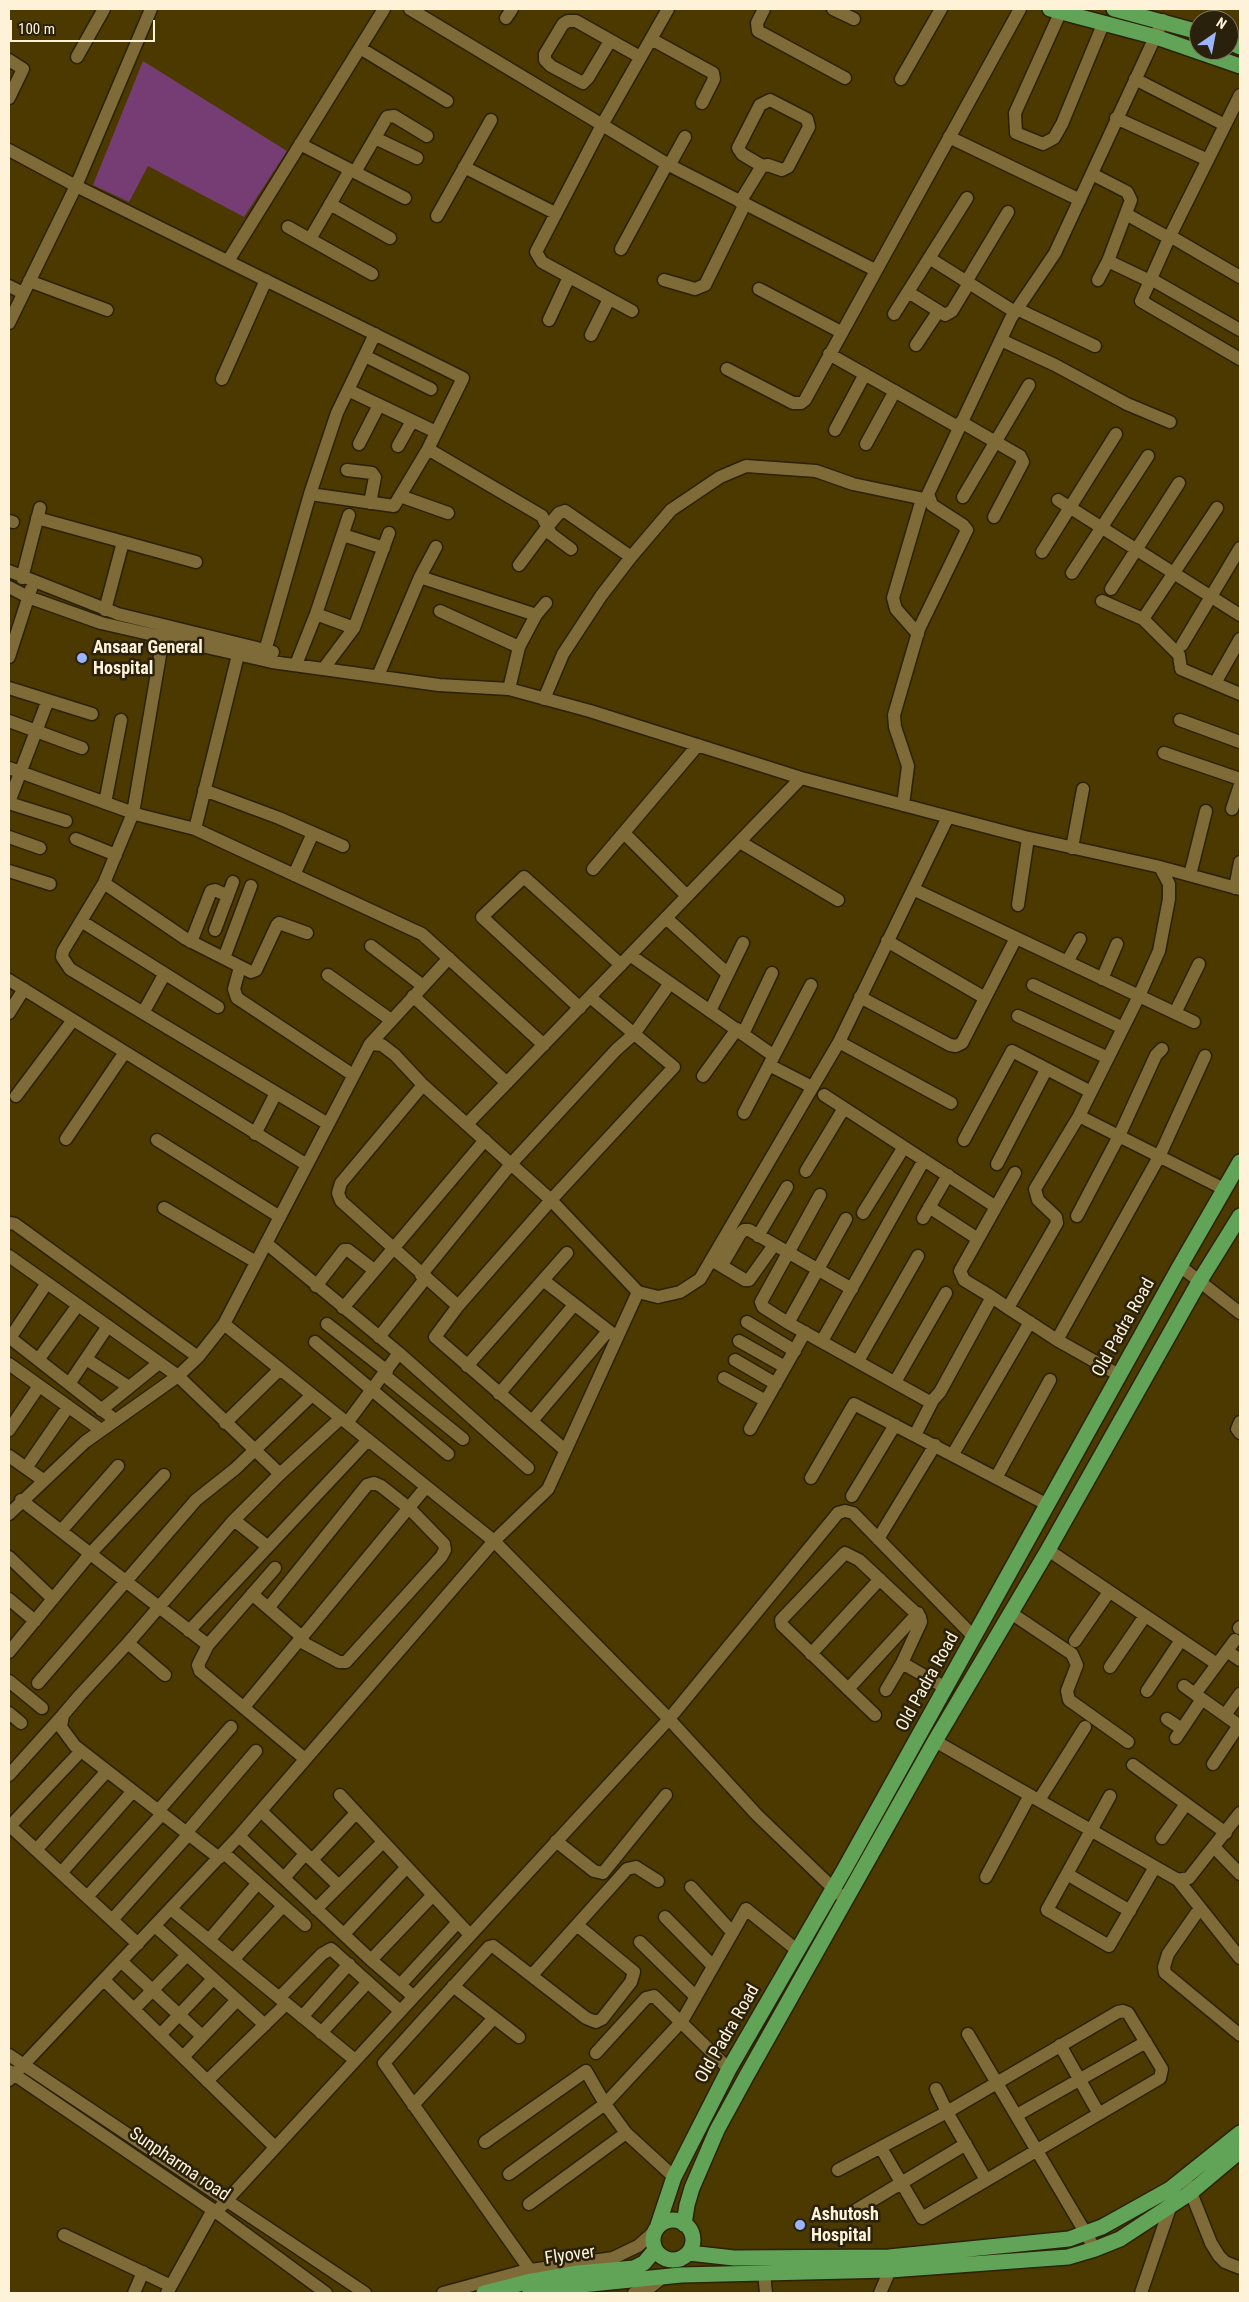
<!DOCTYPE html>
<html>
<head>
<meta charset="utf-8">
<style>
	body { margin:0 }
	#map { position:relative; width:1249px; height:2302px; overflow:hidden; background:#4b3900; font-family:"Roboto Condensed",sans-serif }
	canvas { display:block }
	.frame { position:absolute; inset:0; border:10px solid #fef3d9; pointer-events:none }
	.north { position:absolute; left:1189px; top:10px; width:50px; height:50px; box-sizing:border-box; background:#2a210c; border:1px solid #7f755e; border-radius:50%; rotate:33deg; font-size:14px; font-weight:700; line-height:20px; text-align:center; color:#fef3d9 }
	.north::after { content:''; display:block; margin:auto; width:18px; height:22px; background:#9bb5fd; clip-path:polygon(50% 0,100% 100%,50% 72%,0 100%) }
	.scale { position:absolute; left:10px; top:20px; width:145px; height:22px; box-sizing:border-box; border:2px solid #fef3d9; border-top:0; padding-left:6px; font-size:15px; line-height:18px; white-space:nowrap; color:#fef3d9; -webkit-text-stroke:4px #2a210c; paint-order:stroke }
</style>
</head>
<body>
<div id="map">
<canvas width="1249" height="2302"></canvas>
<div class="frame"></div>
<div class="north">N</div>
<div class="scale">100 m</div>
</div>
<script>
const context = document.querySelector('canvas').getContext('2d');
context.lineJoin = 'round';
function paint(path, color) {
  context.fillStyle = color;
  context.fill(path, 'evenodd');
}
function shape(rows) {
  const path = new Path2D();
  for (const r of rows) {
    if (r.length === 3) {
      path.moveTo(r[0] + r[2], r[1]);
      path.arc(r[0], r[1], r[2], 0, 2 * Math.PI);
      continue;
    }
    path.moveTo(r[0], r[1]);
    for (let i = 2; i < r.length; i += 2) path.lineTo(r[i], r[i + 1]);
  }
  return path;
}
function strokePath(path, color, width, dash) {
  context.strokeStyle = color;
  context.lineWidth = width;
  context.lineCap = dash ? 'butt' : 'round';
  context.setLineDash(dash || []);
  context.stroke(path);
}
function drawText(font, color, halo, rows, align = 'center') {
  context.font = font + ' "Roboto Condensed",sans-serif';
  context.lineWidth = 5;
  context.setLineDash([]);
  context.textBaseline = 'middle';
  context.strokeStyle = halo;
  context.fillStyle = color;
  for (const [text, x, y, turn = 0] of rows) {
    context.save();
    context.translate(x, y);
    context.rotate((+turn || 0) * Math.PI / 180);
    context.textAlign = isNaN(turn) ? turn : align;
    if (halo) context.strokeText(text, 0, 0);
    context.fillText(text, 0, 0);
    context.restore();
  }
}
paint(shape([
	[143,61,287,151,244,217,148,166,129,202,93,185]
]), '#753d73');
const minor = shape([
	[410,9,667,164,875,270],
	[764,9,757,23,758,31,845,78],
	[833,9,854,19],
	[1061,11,1015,113,1016,133,1043,144,1054,138,1062,124,1104,22],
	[506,18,512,9],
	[651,39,713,73,714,79,702,103],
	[610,41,588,78,583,83,551,66,545,60,545,54,563,24,568,21,576,21,640,57],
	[360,48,447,101],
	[77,57,104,9],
	[9,60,23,69,9,98],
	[901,79,941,9],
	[1135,79,1225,125],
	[1240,95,1170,236,1141,301,1240,359],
	[1116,118,1208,160],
	[949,137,1080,200],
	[375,138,417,158],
	[300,144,405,198],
	[9,150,76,186,463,378,428,449,394,506,310,494],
	[669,166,685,137],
	[464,167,555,213],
	[355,172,387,117,394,116,427,136],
	[1092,174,1127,192,1131,200,1108,261,1098,280],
	[740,202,762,166,768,165,782,170,788,167,809,127,807,119,770,100,760,105,738,148,742,154,762,166],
	[330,204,390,238],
	[1126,214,1169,238],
	[437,216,491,120],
	[288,227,372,274],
	[1170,236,1240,277],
	[310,239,350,170],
	[621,249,667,164],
	[929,258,1015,312],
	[228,261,384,9],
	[1108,261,1150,281],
	[1151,279,1240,330],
	[664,280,695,289,705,285,745,204],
	[29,281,107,310],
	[966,282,1008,212],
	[9,286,23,293],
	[759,289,841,332],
	[908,292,945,315,952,311,969,283],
	[1017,309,1095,346],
	[632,311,542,262,536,252,602,125,668,9],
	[894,314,967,198],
	[549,320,569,277],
	[9,323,76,186,151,9],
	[591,335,609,299],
	[1001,340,1055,365,1127,404,1170,422],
	[916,345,938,312],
	[829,354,958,427],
	[365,356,431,389],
	[727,369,793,403,801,403,805,400,1020,9],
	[222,379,266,280],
	[348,390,436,432],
	[961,422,1020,456,1023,462,994,517],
	[835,430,865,374],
	[359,444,379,405],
	[866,444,895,391],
	[398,446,412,421],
	[428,449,542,516,551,534,571,549],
	[347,470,372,473,375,477,370,503],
	[400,496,448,513],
	[963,497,1029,385],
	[1058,500,1240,615],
	[37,518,196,562],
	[9,521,13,522],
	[343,535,384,548],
	[1042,552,1116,434],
	[519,565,548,526,559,513,565,511,631,557],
	[9,571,118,614,273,652],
	[1072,573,1148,456],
	[420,577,536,615],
	[22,578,40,508],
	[9,587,28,597,101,623,272,662,439,685,509,689,590,711,801,778,1025,837,1156,866,1240,889],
	[1111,589,1179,483],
	[1102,601,1143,619,1179,655,1181,669,1240,694],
	[105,610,123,542],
	[440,611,519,647],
	[316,614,354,628],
	[1143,619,1217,508],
	[918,634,896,609,893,598,922,499],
	[163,638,133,813,104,883,63,951,62,957,70,969,328,1124],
	[1182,645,1240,548],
	[265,651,310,494,337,413,375,334],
	[9,657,31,589],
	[297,662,316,614,349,515],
	[324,668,354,628,389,533],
	[378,676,420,577,436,547],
	[1215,683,1240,639],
	[9,688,92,714],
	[509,689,519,647,536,615,546,603],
	[544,699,563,654,601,596,631,557,671,510,720,477,746,466,816,471,853,484,929,500],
	[1180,720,1240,742],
	[9,721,82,748],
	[1164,753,1240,779],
	[9,768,139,815,195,829,422,934,544,1045],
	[204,790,279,818,343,846],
	[9,802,48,700],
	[9,803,66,821],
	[105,803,121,720],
	[903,805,908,766,895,727,894,715,919,629,967,530,963,525,932,505,928,494,1011,318,1055,253,1163,20],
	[1232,809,1240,785],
	[195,829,238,655],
	[624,833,687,896],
	[9,837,40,848],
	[76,839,116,855],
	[740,842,838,900],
	[1072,848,1083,789],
	[1160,867,1169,884,1169,899,1159,951,1139,996,1079,1116,1224,1189],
	[593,869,698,745],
	[9,871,50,884],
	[294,875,313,833],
	[1190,875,1206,811],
	[104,883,186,939,251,972,256,970,277,925,279,923,307,933],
	[1235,888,1240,862],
	[913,889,1194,1022],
	[1018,905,1028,838],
	[666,918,728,974],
	[81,921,218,1007],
	[215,930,233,882],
	[887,941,985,998],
	[191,942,211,891,215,890,228,896],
	[371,946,423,986],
	[630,955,774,1056],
	[224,958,251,886],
	[1067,962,1080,939],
	[240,967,234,989,237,998,353,1075],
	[328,975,391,1020],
	[1102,979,1117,944],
	[9,980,307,1165],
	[1033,985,1123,1028],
	[413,996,507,1083],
	[860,997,950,1045,956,1046,962,1043,1016,938],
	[580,1008,482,917,524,877,621,965],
	[710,1011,743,943],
	[9,1013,24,989],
	[143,1013,164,975],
	[1175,1013,1199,964],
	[1018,1016,1108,1058],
	[743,1034,772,973],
	[839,1042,951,1103],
	[769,1065,812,1087],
	[703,1076,737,1029],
	[423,1085,341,1183,338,1193,341,1201,458,1306],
	[824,1095,996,1207],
	[16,1096,73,1020],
	[744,1113,811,985],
	[1079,1116,1035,1189,1038,1200,1056,1217,1057,1223,1008,1308,1057,1340,1119,1375],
	[467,1124,801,778],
	[255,1134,276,1093],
	[66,1139,125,1052],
	[157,1140,280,1217],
	[964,1140,1012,1051,1091,1092],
	[997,1164,1046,1070],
	[806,1171,844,1108],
	[820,1195,761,1302,763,1307,788,1323,928,1401,933,1400,940,1392,992,1297,1008,1308],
	[929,1207,978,1239],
	[164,1208,256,1262],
	[863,1213,904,1147],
	[1077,1216,1119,1136,1156,1055,1162,1049],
	[923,1218,948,1175],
	[9,1223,15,1224,198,1357],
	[758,1236,787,1187],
	[266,1243,399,1353,528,1468],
	[9,1256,178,1376,280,1474,234,1520,267,1546],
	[715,1262,745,1280,749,1280,774,1245],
	[722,1265,740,1234,744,1230,749,1230,852,1289],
	[1180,1266,1240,1313],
	[421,1275,511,1164,616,1050,634,1034,670,983],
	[543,1280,614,1335],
	[316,1286,344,1250,348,1250,374,1270],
	[638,1292,658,1297,680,1292,700,1279,839,1042,948,817],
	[992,1297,964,1280,960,1271,1015,1173],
	[343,1308,485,1140],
	[747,1322,795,1351],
	[788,1323,846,1219],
	[224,1324,494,1541,669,1719,757,1815,839,1894],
	[327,1324,387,1371],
	[9,1337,115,1420],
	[379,1337,425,1279],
	[10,1338,47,1283],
	[1057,1340,1159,1157,1205,1056],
	[739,1341,785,1367],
	[822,1341,924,1160],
	[315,1342,448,1454],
	[86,1359,129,1387],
	[38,1360,78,1305],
	[735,1360,776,1384],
	[858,1361,918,1256],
	[9,1364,101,1430],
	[467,1366,567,1253],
	[384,1375,463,1439],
	[724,1378,766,1401],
	[895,1382,946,1293],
	[69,1384,108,1326],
	[499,1394,574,1305],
	[101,1410,159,1363],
	[532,1421,608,1331],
	[1240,1422,1237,1429,1240,1433],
	[225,1423,280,1369],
	[347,1423,399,1353],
	[750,1429,805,1332],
	[9,1430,39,1386],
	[915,1435,933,1400],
	[565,1450,435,1337,458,1306,551,1200,674,1067,590,997],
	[953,1454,1030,1322],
	[9,1456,43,1480],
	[26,1468,68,1407],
	[280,1474,341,1418],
	[811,1478,854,1404,1048,1505],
	[996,1478,1050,1380],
	[852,1496,895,1425],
	[21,1500,208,1645],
	[9,1514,85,1442,178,1376,198,1357,224,1324,370,1044,449,958],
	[61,1531,118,1466],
	[878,1539,935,1445],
	[1048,1550,1217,1664],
	[9,1557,53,1599],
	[275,1568,208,1645,198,1665,200,1671,305,1759],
	[252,1594,303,1638],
	[9,1599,35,1621],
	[269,1607,367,1485,374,1483,381,1486,410,1509,444,1544,445,1550,441,1557,346,1662,339,1662,300,1641],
	[1011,1613,1072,1654,1077,1665,1067,1691,1069,1700,1128,1742],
	[1239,1628,1240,1627],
	[189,1631,368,1440],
	[1235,1640,1195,1694,1240,1726],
	[1075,1641,1109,1592],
	[128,1643,165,1675],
	[1227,1651,1240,1660],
	[9,1652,90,1554,164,1475],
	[811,1654,880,1579],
	[902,1663,946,1688],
	[1110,1667,1145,1616],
	[9,1681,42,1708],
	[38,1683,196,1500,235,1469,312,1395],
	[1184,1686,1195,1694],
	[848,1689,918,1613],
	[1147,1691,1181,1640],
	[244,1707,426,1487],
	[9,1713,21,1723],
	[875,1715,782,1625,781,1620,845,1553,859,1560,920,1617,921,1622,902,1663,886,1690],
	[1225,1715,1240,1694],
	[1167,1719,1182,1729],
	[1176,1738,1202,1699],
	[935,1741,1178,1880,1189,1878,1240,1813],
	[1213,1764,1239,1725],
	[1133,1765,1226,1833],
	[9,1775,63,1715],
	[340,1795,470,1935],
	[1110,1796,1047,1910,1109,1946,1155,1867],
	[1039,1800,1085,1727],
	[158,1811,231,1727],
	[261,1811,339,1886],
	[9,1825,138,1944],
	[10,1826,81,1751],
	[186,1833,256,1751],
	[239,1836,371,1960,413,1996],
	[1162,1838,1186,1804],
	[556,1841,594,1871,603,1873,666,1795],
	[1214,1847,1240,1874],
	[36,1850,107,1771],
	[224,1853,305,1925],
	[219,1858,75,1746,61,1727,63,1715,80,1695,128,1643,234,1520],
	[312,1860,356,1813],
	[61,1873,133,1791],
	[1067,1874,1130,1911],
	[986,1877,1030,1795],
	[284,1878,305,1854],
	[1178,1880,1240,1958],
	[691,1887,732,1932],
	[87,1897,162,1814],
	[1200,1908,1168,1954,1164,1967,1165,1973,1240,2035],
	[171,1909,355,2060],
	[316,1909,383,1842],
	[665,1917,713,1966],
	[112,1920,188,1835],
	[155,1926,265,2025],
	[344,1934,407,1867],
	[209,1940,258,1883],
	[640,1942,696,1997],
	[233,1960,283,1906],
	[371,1960,433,1895],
	[122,1962,202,2036],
	[532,1975,627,1869,636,1867,658,1881],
	[105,1981,275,2147],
	[400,1985,458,1922],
	[453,1986,519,2037],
	[279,1998,322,1954,331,1949,400,2011],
	[134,2009,187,1955],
	[302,2017,349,1964],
	[321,2033,368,1982],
	[968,2034,1095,2249],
	[160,2035,213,1979],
	[1060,2045,1099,2114],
	[596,2053,646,1998,654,1996,729,2069],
	[9,2055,365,2293],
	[183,2057,237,2000],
	[9,2071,216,2212,326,2293],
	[9,2080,239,1836,494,1541,548,1489,638,1292,551,1200,423,1085,395,1055,382,1045,370,1044],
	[207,2081,286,2004],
	[936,2089,947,2112,986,2180],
	[413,2105,494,2018],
	[1017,2115,1146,2042],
	[485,2142,586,2071,605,2104,626,2133,674,2177],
	[838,2170,947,2112,1118,2012,1123,2011,1128,2013,1162,2069,1160,2078,922,2218,881,2148],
	[509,2174,605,2104,682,2021,746,1909,798,1951],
	[1188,2185,1211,2243,1219,2256,1225,2262,1240,2268],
	[529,2204,626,2133],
	[216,2212,669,1719,838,1513,845,1511,853,1513,974,1637],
	[848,2215,966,2144],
	[64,2235,171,2286],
	[530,2270,384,2063,489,1947,493,1946,586,2018,596,2022,602,2019,631,1982,634,1972,577,1925],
	[764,2273,766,2293],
	[134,2293,143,2272],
	[167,2293,213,2210],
	[443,2293,524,2271,613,2258,638,2246,655,2231],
	[634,2293,647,2290,664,2276],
	[880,2293,890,2270],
	[1141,2293,1173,2199]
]);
const major = shape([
	[1050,9,1156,37,1240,66],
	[1114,9,1199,32],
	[1229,42,1240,47],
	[673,2240,20],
	[684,2224,687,2205,692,2188,717,2130,747,2075,935,1741,1048,1550,1199,1282,1240,1216],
	[658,2225,674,2177,729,2069,844,1870,1180,1266,1240,1162],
	[689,2253,734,2258,889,2257,1069,2239,1102,2227,1170,2189,1240,2133],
	[484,2293,527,2282,578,2273,634,2268,644,2263,655,2250],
	[530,2293,581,2285,681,2275,890,2270,1068,2257,1095,2249,1120,2239,1190,2193,1240,2151]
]);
strokePath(minor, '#2b2106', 15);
strokePath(major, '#2b2106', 18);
strokePath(minor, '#7e6b37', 12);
strokePath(major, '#61a457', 15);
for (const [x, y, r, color] of [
	[82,658,6,"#9bb5fd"],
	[800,2225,6,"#9bb5fd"]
]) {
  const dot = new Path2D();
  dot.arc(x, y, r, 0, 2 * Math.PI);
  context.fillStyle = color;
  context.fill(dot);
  strokePath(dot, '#2a210c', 2);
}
drawText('bold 18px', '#fef3d9', '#2a210c', [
	["Ansaar General",93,648],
	["Hospital",93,669],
	["Ashutosh",811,2215],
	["Hospital",811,2236]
], 'left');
drawText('18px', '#fef3d9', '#2a210c', [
	["Old Padra Road",1124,1328,-61],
	["Old Padra Road",928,1682,-61],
	["Old Padra Road",728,2034,-60],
	["Sunpharma road",179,2165,34],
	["Flyover",570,2256,-8]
]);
</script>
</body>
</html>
